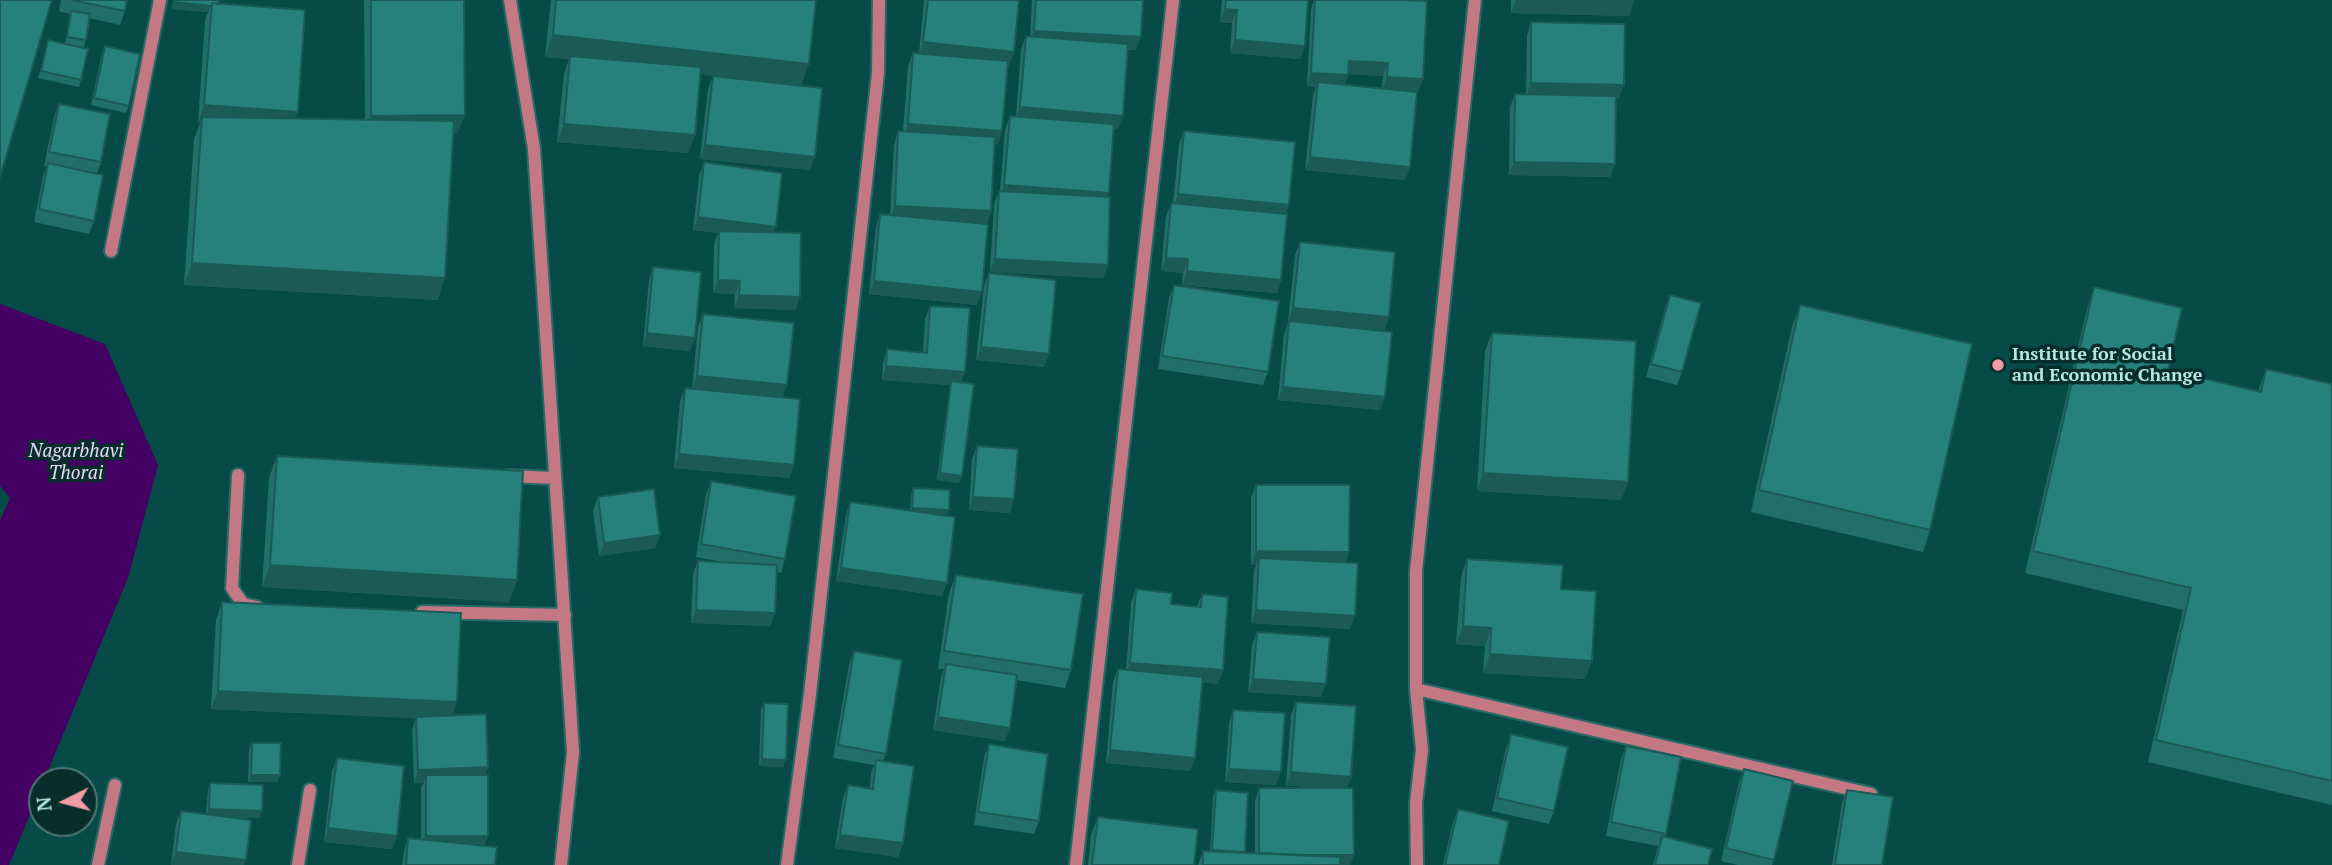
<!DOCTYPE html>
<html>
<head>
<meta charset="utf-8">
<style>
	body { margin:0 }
	#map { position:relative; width:2332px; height:865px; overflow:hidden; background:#064b48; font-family:"PT Serif",serif }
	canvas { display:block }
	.north { position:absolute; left:28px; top:767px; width:70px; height:70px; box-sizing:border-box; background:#082e2c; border:2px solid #4d7875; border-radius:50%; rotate:264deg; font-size:19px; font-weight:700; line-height:28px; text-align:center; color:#b4e6e2 }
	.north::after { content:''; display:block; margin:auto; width:24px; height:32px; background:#f39aa7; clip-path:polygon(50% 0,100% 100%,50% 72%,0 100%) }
</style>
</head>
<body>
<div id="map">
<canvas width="2332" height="865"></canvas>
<div class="north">N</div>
</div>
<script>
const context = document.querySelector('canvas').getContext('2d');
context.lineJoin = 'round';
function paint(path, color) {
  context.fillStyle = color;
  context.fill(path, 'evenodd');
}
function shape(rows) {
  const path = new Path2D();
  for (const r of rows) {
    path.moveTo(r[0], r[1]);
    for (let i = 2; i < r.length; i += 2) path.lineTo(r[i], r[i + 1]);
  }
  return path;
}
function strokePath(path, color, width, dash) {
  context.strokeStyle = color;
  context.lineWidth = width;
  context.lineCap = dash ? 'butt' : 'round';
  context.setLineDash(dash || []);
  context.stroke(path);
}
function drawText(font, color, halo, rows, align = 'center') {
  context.font = font + ' "PT Serif",serif';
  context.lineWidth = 7;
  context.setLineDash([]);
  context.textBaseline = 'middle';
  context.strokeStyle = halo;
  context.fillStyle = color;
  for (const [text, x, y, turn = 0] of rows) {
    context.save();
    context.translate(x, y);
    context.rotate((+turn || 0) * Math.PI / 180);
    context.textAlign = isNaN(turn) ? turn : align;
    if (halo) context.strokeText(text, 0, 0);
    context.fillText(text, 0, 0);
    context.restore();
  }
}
paint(shape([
	[0,304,105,344,158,465,128,578,9,865,0,865,0,521,10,498,0,486]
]), '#450063');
const minor = shape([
	[510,0,534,149,573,752,561,865],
	[111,251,160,0],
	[238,475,232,588,243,604,257,607],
	[507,476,555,478],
	[422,612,565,615],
	[1416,689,1871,794],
	[98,865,115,785],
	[298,865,310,790],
	[787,865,810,694,878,73,879,0],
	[1076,865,1173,0],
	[1417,865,1416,803,1422,750,1416,689,1416,571,1475,0]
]);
strokePath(minor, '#296a67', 16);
strokePath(minor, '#c47883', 12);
paint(shape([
	[61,0,127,0,125,11,120,25,89,18,86,40,84,47,66,44,81,80,79,87,38,78,48,40,65,44,70,14,59,11],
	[173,0,219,0,219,4,295,119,365,120,364,0,464,0,458,133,453,133,438,300,184,285,194,139,200,123,198,123,205,21,208,12,172,9],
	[551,0,816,0,801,86,810,170,700,159,708,89,713,76,782,84,700,74,695,135,688,153,557,142,564,74,569,59,545,57],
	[924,0,1019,0,1014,52,1009,65,1008,65,1002,131,998,144,995,144,991,211,987,224,977,305,869,294,876,227,880,214,890,215,894,145,898,131,903,132,908,66,913,53,919,54],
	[1032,0,1143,0,1136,50,1128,50,1118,129,1113,129,1109,193,1107,197,1108,265,1103,278,990,272,994,204,999,191,1000,191,1005,129,1010,116,1016,117,1021,49,1026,36,1030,36],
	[1222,0,1308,0,1300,59,1230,53,1232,23,1220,22],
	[1314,0,1428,0,1418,92,1412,92,1410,167,1405,180,1305,170,1313,96,1316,87,1307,86,1311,9],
	[1348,74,1383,76,1382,89,1344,85],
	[1511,0,1634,0,1629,16,1511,13],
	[1531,22,1619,99,1616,98,1615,164,1610,177,1509,175,1510,107,1515,94,1526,94,1527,35],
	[105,46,129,106,126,113,91,105,102,53],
	[59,104,101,162,97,174,94,221,89,234,34,222,43,176,47,166,44,166,54,117],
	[1184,131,1286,214,1281,280,1277,293,1182,285,1183,273,1161,271,1166,216,1171,203,1173,203,1179,144],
	[704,162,773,233,800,297,795,310,734,308,735,294,713,293,714,244,718,233,693,230,699,176],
	[1300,242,1389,317,1384,330,1309,323,1380,410,1278,400,1284,334,1289,321,1288,321,1295,255],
	[653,267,690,351,643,346,649,280],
	[989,273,1044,367,976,360,984,286],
	[1174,285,1268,372,1263,385,1158,369,1169,298],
	[2094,287,2168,370,2258,391,2266,369,2332,384,2332,805,2148,762,2183,610,2025,573,2087,309],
	[1670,295,1682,372,1677,385,1646,377,1665,308],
	[1800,305,1930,530,1923,552,1751,512,1792,327],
	[930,306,962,382,959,483,937,480,950,385,882,380,883,363,887,349,923,353,925,319],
	[703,314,783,397,794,465,789,478,674,468,680,401,685,388,692,389,698,327],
	[1492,333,1628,482,1621,500,1477,491,1485,351],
	[977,446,1010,513,969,510,972,459],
	[277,456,517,580,509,602,262,587,269,478],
	[711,481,785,559,781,573,777,572,775,613,770,626,691,623,693,574,698,561,722,562,696,557,706,494],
	[1256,485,1349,552,1345,563,1350,629,1251,623,1254,571,1256,565,1251,565,1251,498],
	[913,488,947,516,942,596,836,581,846,515,850,502,910,510,911,495],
	[598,497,660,535,655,548,599,556,593,511],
	[1467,559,1561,589,1585,679,1483,673,1485,646,1456,644,1461,577],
	[956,575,1071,670,1065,688,1016,680,1005,741,933,730,941,677,944,669,938,669,949,593],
	[1136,589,1171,604,1197,606,1202,594,1223,670,1218,684,1202,682,1195,758,1190,771,1106,763,1113,682,1118,669,1126,670,1131,603],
	[222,602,452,716,485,775,484,845,495,865,402,865,404,851,408,838,421,839,421,788,424,782,414,783,412,730,416,718,211,709,216,620],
	[1257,632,1321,697,1248,692,1252,645],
	[854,651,886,754,883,761,903,843,898,857,835,848,843,798,848,785,870,788,871,773,874,765,833,758,849,665],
	[1296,702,1351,777,1347,788,1354,855,1350,865,1198,865,1203,851,1210,851,1213,797,1216,790,1244,853,1255,853,1255,801,1259,788,1321,788,1286,785,1291,715],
	[764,703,783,767,759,766,761,710],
	[1233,710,1276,785,1225,782,1229,723],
	[1511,734,1554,811,1549,824,1492,811,1506,748],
	[252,743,280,775,277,782,248,782,249,749],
	[989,744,1039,821,1034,834,974,825,984,757],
	[1626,746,1666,834,1665,837,1708,865,1653,865,1658,846,1606,836,1621,759],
	[337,758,397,836,392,849,324,842,332,771],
	[1744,769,1774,860,1772,865,1738,865,1721,861,1739,782],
	[210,783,262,811,259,818,227,817,244,865,171,865,176,824,181,811,206,814,208,790],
	[1847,790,1882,865,1832,865,1842,803],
	[1458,809,1499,865,1443,865,1453,822],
	[1098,817,1194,865,1088,865,1091,835]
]), '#216e6b');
paint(shape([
	[1516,0,1634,0,1629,16,1511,13],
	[174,2,211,6,208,12,172,9],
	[1225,9,1237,10,1232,23,1220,22],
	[1034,31,1141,37,1136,50,1029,44],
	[553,35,809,64,801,86,570,60,570,56,569,59,545,57],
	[1235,40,1305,46,1300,59,1230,53],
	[923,42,1014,52,1009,65,919,55],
	[1349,61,1388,63,1383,76,1344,74],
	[1311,73,1348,75,1343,88,1318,82,1316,87,1307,86],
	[1387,77,1423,79,1418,92,1382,90],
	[1531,83,1624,85,1619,99,1526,96],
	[204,105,298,112,291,130,202,117,200,123,198,123],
	[1020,107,1123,116,1118,129,1015,121],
	[465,115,458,133,365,134,371,116],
	[564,124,695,135,688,153,557,142],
	[908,124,1002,131,998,144,903,137],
	[705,145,815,157,810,170,700,159],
	[1310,157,1410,167,1405,180,1305,170],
	[1514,162,1615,164,1610,177,1509,175],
	[1004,185,1109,193,1104,206,1000,198],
	[1178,194,1289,205,1284,218,1173,207],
	[895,206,991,211,987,224,890,220],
	[698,217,776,227,771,240,693,230],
	[1166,258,1188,259,1183,273,1161,271],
	[995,259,1108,265,1103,278,990,272],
	[192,263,445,278,438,300,184,285],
	[1187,271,1281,280,1277,293,1182,285],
	[718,280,740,281,735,294,713,293],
	[874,281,982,292,977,305,869,294],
	[739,295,800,297,795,310,734,308],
	[1293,308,1389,317,1384,330,1288,321],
	[647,333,695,338,690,351,643,346],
	[981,347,1049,354,1044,367,976,360],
	[886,366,965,372,960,385,951,381,950,385,882,380],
	[697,376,787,385,782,398,692,389],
	[1283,387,1385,397,1380,410,1278,400],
	[679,454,794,465,789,478,674,468],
	[940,473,962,476,959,483,937,480],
	[1483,473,1628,482,1621,500,1477,491],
	[973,497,1014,499,1010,513,969,510],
	[912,508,949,510,946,517,909,515],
	[660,535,655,548,599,556,604,543],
	[1256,551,1349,552,1345,565,1259,558,1256,565,1251,565],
	[270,565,517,580,509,602,262,587],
	[841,568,947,583,942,596,836,581],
	[696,610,775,613,770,626,691,623],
	[1256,610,1355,616,1350,629,1251,623],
	[1463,626,1491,628,1485,646,1456,644],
	[1490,654,1592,661,1585,679,1483,673],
	[1130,663,1223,670,1218,684,1125,676],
	[1253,679,1326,684,1321,697,1248,692],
	[218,691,457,702,450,720,211,709],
	[938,717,1010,728,1005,741,933,730],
	[1110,750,1195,758,1190,771,1106,763],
	[762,759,786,760,783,767,759,766],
	[488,767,484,780,426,775,424,782,414,783,418,770],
	[1229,769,1281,772,1276,785,1225,782],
	[1291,772,1351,777,1346,790,1286,785],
	[251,775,280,775,277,782,248,782],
	[209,809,262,811,259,818,206,816],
	[328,828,397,836,392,849,324,842],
	[840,835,903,843,898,857,835,848],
	[426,836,488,836,483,849,421,849],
	[176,852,246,860,244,865,171,865],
	[1259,855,1354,855,1350,865,1256,865]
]), '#1b5a57');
const building = shape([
	[0,0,52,0,0,177,0,0],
	[72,0,127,0,125,11,72,0],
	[174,0,219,0,219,4,212,3,212,6,174,2,174,0],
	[371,0,464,0,465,115,371,116,371,0],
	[556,0,816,0,809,64,553,35,556,0],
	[928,0,1019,0,1014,52,923,42,928,0],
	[1036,0,1143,0,1141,37,1034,31,1036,0],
	[1226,0,1308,0,1305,46,1235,40,1237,10,1225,9,1226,0],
	[1315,0,1402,0,1427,1,1423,79,1387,77,1388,63,1349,61,1348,75,1311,73,1315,0],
	[212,3,305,10,298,112,204,105,212,3],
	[71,11,90,14,86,40,67,37,71,11],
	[1531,22,1625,24,1624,85,1531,83,1531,22],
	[1026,36,1128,44,1123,116,1020,107,1026,36],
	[48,40,88,49,81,80,41,71,48,40],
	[105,46,140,54,129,106,94,98,105,46],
	[913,53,1008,61,1002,131,908,124,913,53],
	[570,56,701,67,695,135,564,124,570,56],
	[713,76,822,88,815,157,705,145,713,76],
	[1318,82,1417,92,1410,167,1310,157,1318,82],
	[1515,94,1616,96,1615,164,1514,162,1515,94],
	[59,104,110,114,101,162,49,152,59,104],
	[1010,116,1114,124,1109,193,1004,185,1010,116],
	[202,117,454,121,445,278,192,263,202,117],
	[898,131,995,137,991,211,895,206,898,131],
	[1184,131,1295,142,1289,205,1178,194,1184,131],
	[704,162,782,173,776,227,698,217,704,162],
	[48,163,103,175,94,221,39,209,48,163],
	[999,191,1110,197,1108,265,995,259,999,191],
	[1171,203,1287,214,1281,280,1187,271,1188,259,1166,258,1171,203],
	[880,214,988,224,982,292,874,281,880,214],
	[719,231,801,233,800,297,739,295,740,281,718,280,719,231],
	[1300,242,1395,252,1389,317,1293,308,1300,242],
	[653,267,701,272,695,338,647,333,653,267],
	[989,273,1056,280,1049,354,981,347,989,273],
	[1174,285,1279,301,1268,372,1162,356,1174,285],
	[2094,287,2182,308,2168,370,2261,392,2266,369,2332,384,2332,781,2156,740,2191,588,2033,551,2094,287],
	[1670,295,1701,303,1682,372,1651,364,1670,295],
	[1800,305,1972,344,1930,530,1759,490,1800,305],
	[930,306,970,308,965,372,886,366,887,349,927,353,930,306],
	[703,314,794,323,787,385,697,376,703,314],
	[1289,321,1392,332,1385,397,1283,387,1289,321],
	[1492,333,1636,341,1628,482,1483,473,1492,333],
	[951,381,974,384,962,476,940,473,951,381],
	[685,388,800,399,794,465,679,454,685,388],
	[977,446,1018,449,1014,499,973,497,977,446],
	[277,456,523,471,517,580,270,565,277,456],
	[711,481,796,496,785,559,701,544,711,481],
	[1256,485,1350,485,1349,552,1256,551,1256,485],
	[913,488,950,490,949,510,912,508,913,488],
	[654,489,660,535,604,543,598,497,654,489],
	[850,502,955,517,947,583,841,568,850,502],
	[1259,558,1358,563,1355,616,1256,610,1259,558],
	[1467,559,1563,565,1561,589,1596,591,1592,661,1490,654,1491,628,1463,626,1467,559],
	[698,561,777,565,775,613,696,610,698,561],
	[956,575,1083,594,1071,670,944,651,956,575],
	[1136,589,1172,593,1171,604,1201,607,1202,594,1228,597,1223,670,1130,663,1136,589],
	[222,602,461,613,457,702,218,691,222,602],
	[1257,632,1330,637,1326,684,1253,679,1257,632],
	[854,651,902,660,886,754,838,745,854,651],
	[946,664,1017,675,1010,728,938,717,946,664],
	[1118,669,1203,677,1195,758,1110,750,1118,669],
	[1296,702,1356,706,1351,777,1291,772,1296,702],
	[764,703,788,704,786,760,762,759,764,703],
	[1233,710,1285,713,1281,772,1229,769,1233,710],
	[486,714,488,767,418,770,416,717,486,714],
	[1511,734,1568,747,1554,811,1497,798,1511,734],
	[252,743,281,743,280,775,251,775,252,743],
	[989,744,1048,754,1039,821,978,812,989,744],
	[1626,746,1681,757,1666,834,1611,822,1626,746],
	[337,758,404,766,397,836,328,828,337,758],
	[876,760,914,766,903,843,840,835,848,785,873,789,876,760],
	[1744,769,1793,781,1774,860,1726,848,1744,769],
	[426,775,488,775,488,836,426,836,426,775],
	[210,783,263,785,262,811,209,809,210,783],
	[1259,788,1353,788,1354,855,1305,855,1259,853,1259,788],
	[1216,790,1248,793,1245,852,1212,850,1216,790],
	[1847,790,1893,797,1882,865,1835,865,1847,790],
	[1458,809,1509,821,1499,865,1445,865,1458,809],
	[181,811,251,820,246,860,176,852,181,811],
	[1098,817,1198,829,1194,865,1092,865,1098,817],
	[1662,836,1712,849,1708,865,1655,865,1662,836],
	[408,838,497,847,495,865,406,865,408,838],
	[1203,851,1340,857,1340,865,1203,865,1203,851]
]);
paint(building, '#26807c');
strokePath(building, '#1b5a57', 2);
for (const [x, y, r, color] of [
	[1998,365,7,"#f39aa7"]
]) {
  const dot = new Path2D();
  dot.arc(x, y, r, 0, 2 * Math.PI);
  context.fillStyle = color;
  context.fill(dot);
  strokePath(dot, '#082e2c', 2.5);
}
drawText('bold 18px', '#b4e6e2', '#082e2c', [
	["Institute for Social",2012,355],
	["and Economic Change",2012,376]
], 'left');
drawText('italic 19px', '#e7d9f2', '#082e2c', [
	["Nagarbhavi",76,452],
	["Thorai",76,474]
]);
</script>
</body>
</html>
